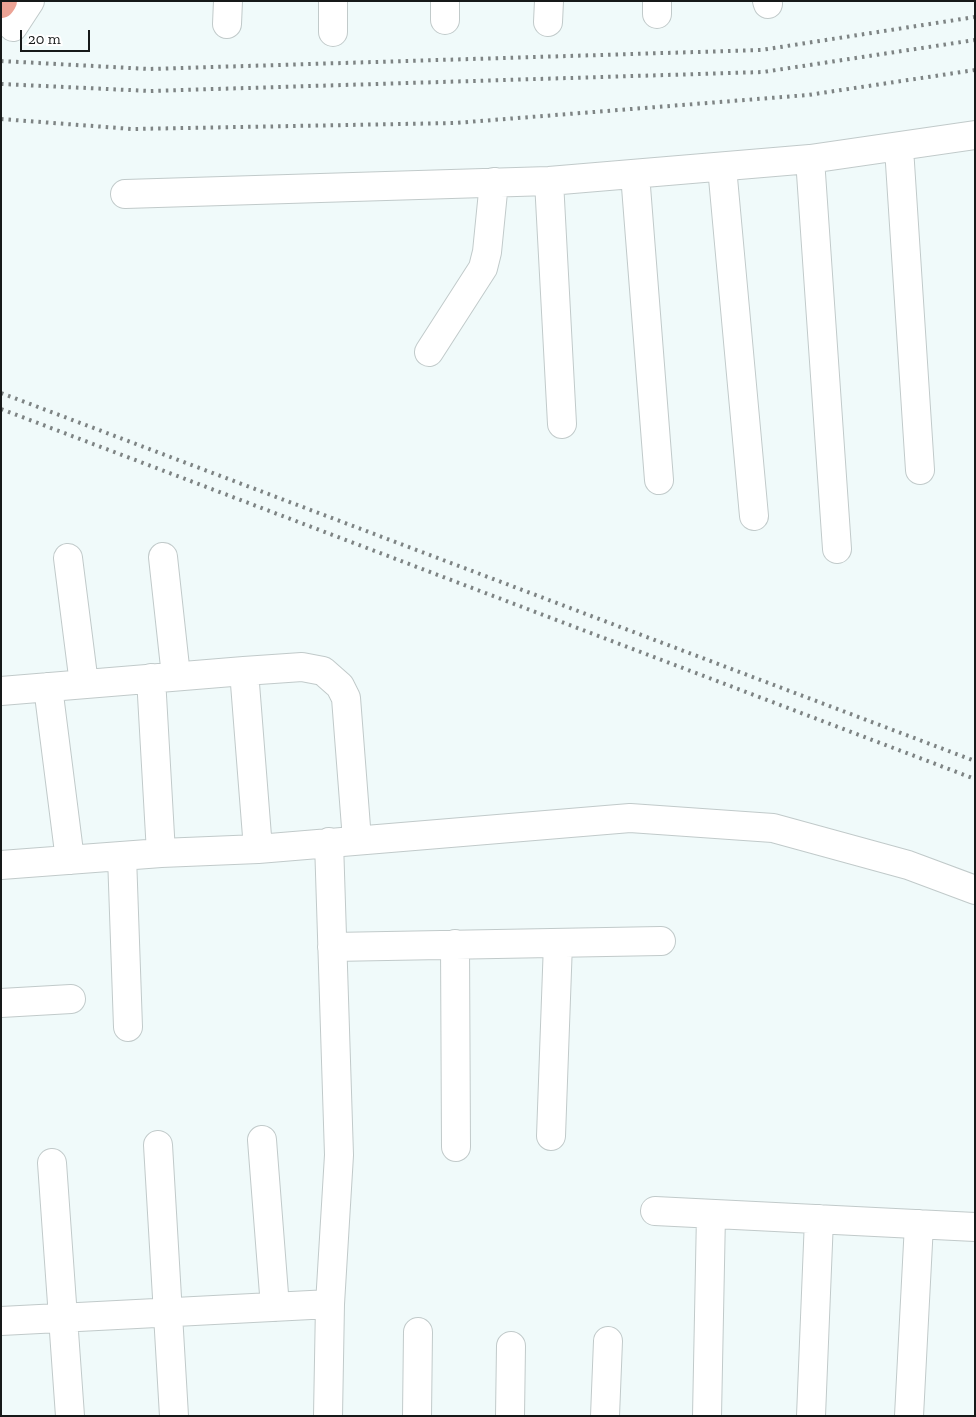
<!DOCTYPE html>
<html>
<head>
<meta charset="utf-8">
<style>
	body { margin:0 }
	#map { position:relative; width:976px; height:1417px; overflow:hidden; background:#f0fafa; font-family:"Zilla Slab",serif }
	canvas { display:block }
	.frame { position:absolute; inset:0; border:2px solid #161919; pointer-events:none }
	.scale { position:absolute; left:20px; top:30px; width:70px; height:22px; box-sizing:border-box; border:2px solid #161919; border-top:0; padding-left:6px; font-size:15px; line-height:18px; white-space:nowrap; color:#161919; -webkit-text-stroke:4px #fff; paint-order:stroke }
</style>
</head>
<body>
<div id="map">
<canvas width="976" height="1417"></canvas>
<div class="frame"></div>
<div class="scale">20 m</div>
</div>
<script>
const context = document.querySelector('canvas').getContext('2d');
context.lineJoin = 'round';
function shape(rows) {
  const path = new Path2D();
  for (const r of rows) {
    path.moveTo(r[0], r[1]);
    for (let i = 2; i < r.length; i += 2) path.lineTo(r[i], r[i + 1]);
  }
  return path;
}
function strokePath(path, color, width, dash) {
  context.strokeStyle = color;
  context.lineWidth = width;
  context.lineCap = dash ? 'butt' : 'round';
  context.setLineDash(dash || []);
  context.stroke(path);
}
const minor = shape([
	[767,1,768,4],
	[657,14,657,1],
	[445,20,445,1],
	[548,22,549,1],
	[227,24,228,1],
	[13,27,30,1],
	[333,32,333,1],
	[899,148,920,470],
	[810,159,837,549],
	[722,167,754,516],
	[635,174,659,480],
	[549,181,562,424],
	[125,194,549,181,810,159,975,135],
	[429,352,483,268,487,252,494,182],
	[163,557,176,676],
	[68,558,84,684],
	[244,671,258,849],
	[151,678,161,853],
	[48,687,70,860],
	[1,691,244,671,302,667,323,671,340,686,346,698,357,840],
	[122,856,128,1027],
	[1,865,161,853,258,849,630,818,773,828,908,865,975,890],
	[455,944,456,1147],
	[332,947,661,941],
	[1,1003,71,999],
	[551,1136,558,943],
	[262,1140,275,1307],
	[158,1145,174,1416],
	[52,1163,70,1416],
	[655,1211,975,1227],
	[1,1321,330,1304],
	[328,1416,330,1304,339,1155,329,842],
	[417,1416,418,1332],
	[510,1416,511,1346],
	[605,1416,608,1341],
	[707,1416,711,1214],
	[811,1416,819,1219],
	[909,1416,919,1224]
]);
const major = shape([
	[1,4,3,1]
]);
strokePath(minor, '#c1caca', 30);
strokePath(major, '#994b3c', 30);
strokePath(minor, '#fff', 28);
strokePath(major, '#eca395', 28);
strokePath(shape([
	[1,61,149,69,761,50,975,17],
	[1,84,150,91,763,72,975,40],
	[1,119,132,129,455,123,808,95,975,70],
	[1,393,975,761],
	[1,409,975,779]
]), '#7e8484', 4, [2.5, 5]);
</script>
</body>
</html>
